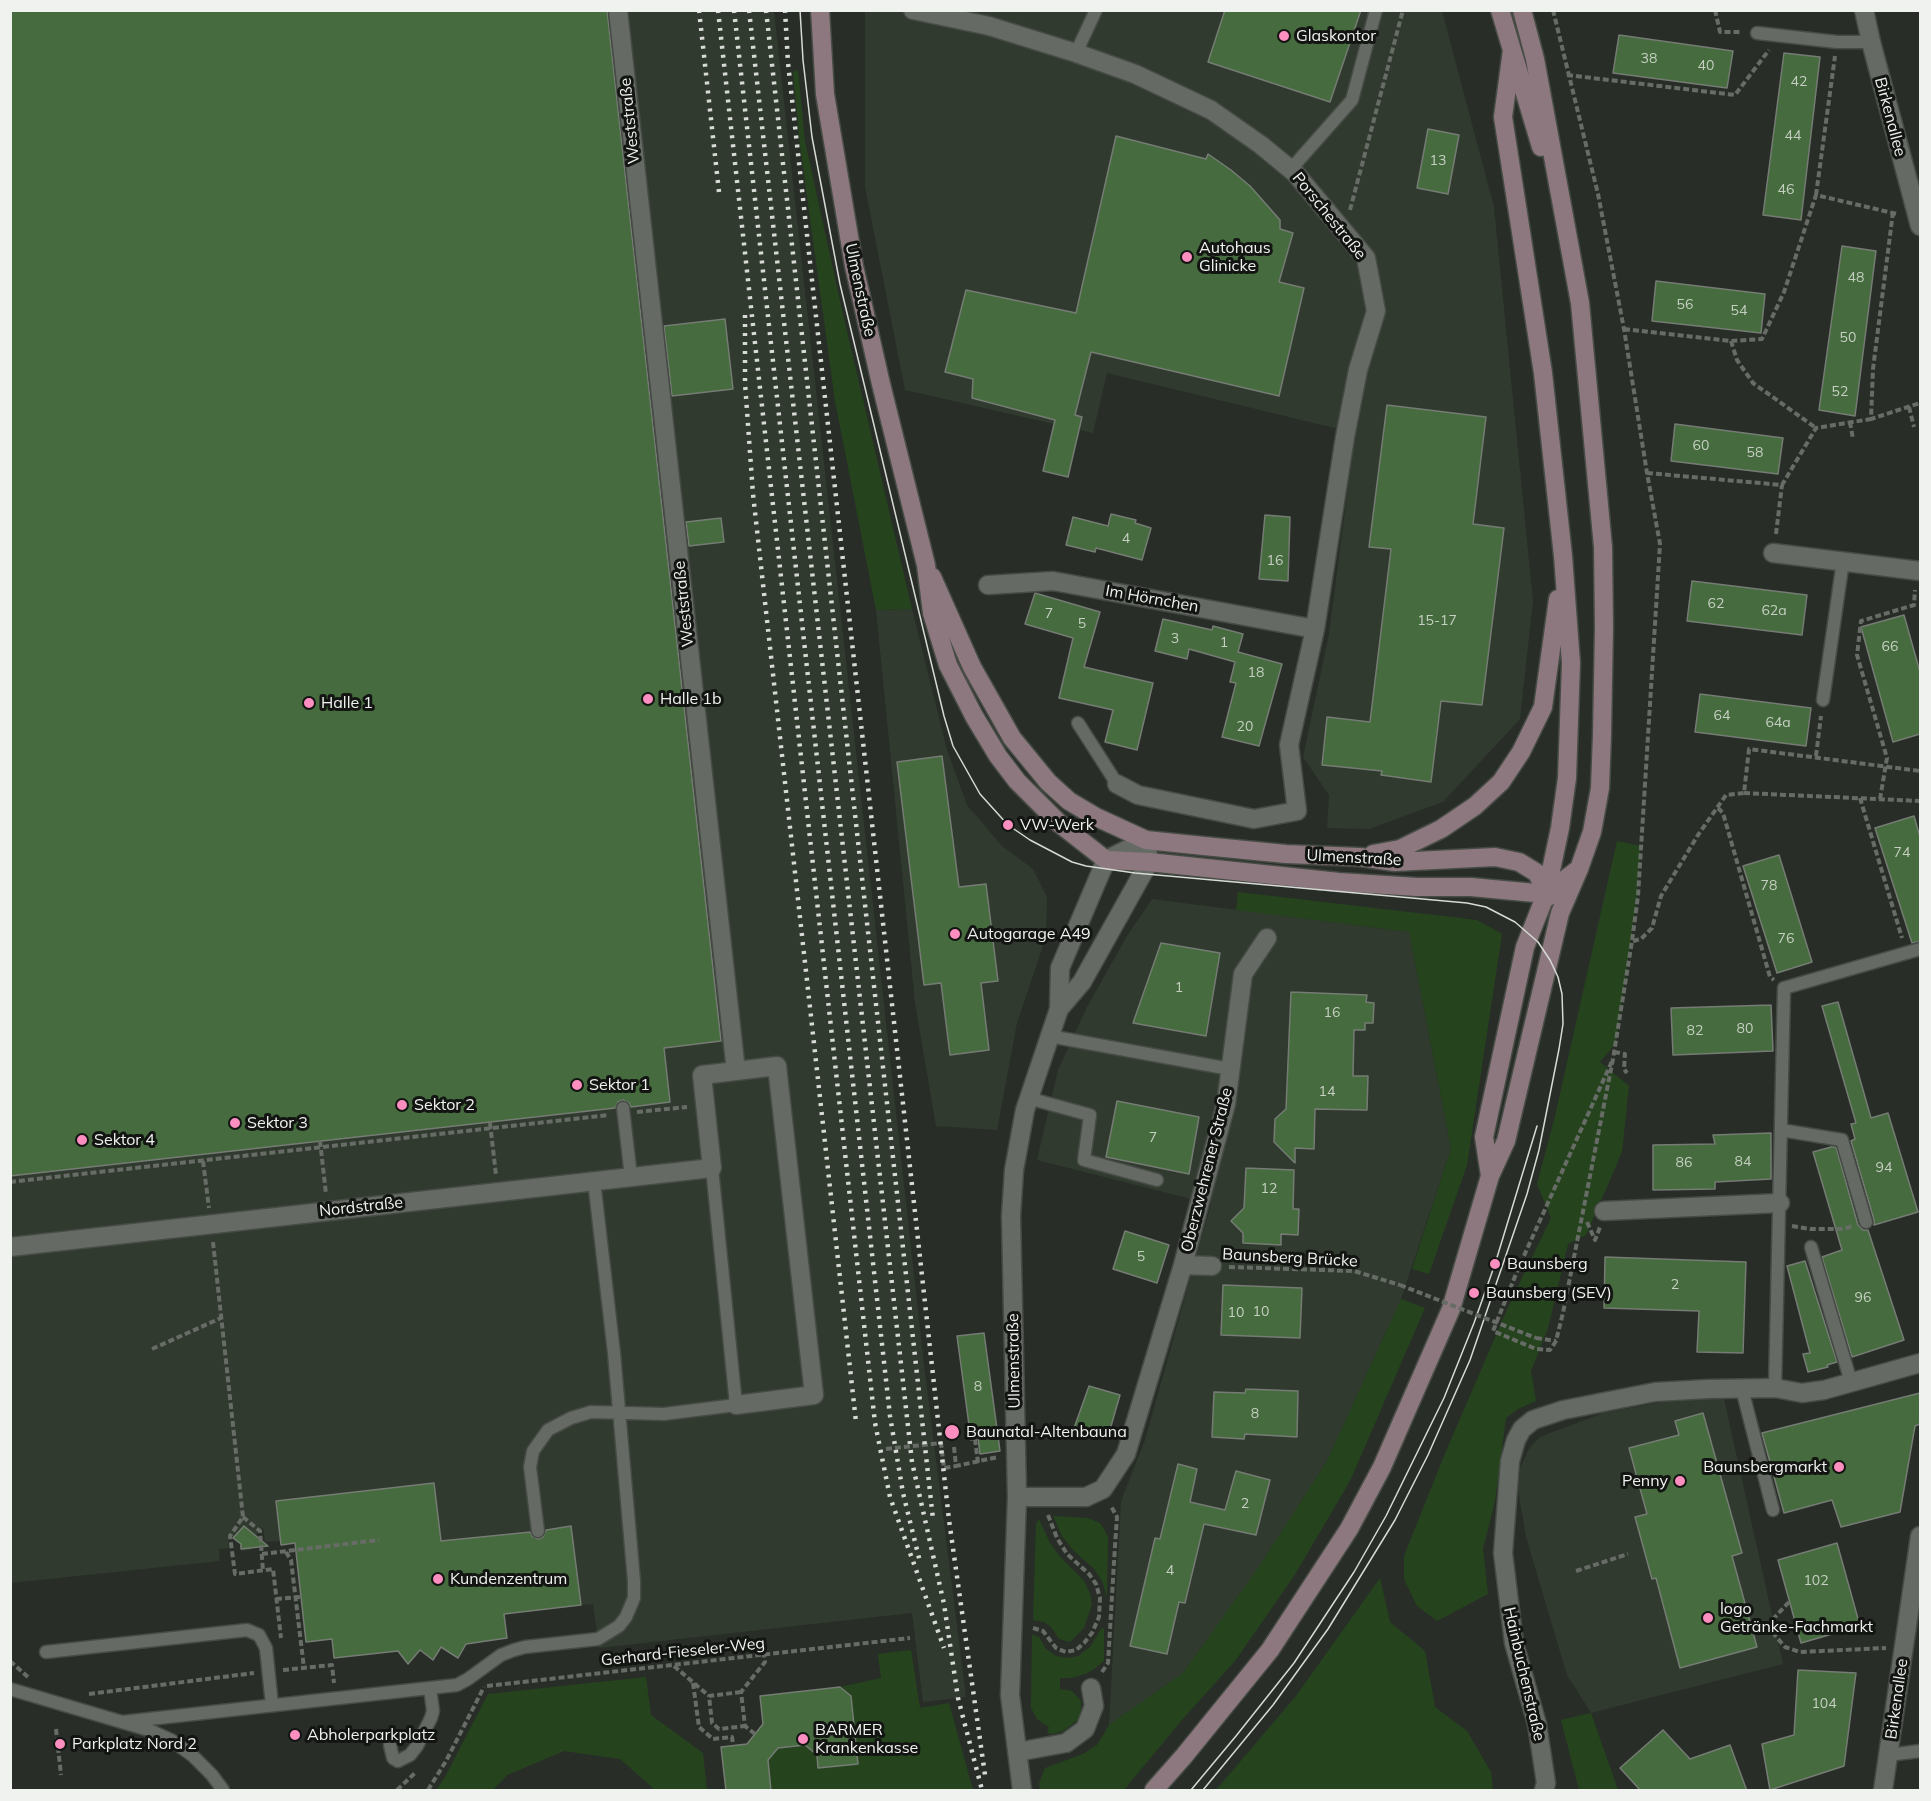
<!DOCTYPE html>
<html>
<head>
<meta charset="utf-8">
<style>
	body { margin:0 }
	#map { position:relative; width:1931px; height:1801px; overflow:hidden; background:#282e27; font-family:Mulish,sans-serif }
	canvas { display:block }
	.frame { position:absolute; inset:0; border:12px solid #eff2ee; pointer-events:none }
</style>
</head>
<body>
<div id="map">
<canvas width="1931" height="1801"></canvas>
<div class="frame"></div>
</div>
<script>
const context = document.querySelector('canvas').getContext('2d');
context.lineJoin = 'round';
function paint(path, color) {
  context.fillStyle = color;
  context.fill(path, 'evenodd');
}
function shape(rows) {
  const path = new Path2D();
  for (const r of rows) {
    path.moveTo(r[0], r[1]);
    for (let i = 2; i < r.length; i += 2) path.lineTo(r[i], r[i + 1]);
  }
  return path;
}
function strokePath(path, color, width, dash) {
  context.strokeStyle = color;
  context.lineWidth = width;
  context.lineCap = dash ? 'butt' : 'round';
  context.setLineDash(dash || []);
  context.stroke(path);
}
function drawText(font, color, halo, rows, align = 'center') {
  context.font = font + ' Mulish,sans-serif';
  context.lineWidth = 6;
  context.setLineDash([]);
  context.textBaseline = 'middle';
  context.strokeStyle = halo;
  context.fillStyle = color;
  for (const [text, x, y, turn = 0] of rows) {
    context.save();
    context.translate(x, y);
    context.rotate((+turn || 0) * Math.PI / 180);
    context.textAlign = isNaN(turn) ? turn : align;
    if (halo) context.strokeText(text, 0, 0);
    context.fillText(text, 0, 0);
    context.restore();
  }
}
paint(shape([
	[11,11,774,11,924,1365,966,1697,923,1702,912,1613,599,1648,593,1604,581,1605,570,1526,441,1541,439,1526,281,1545,280,1541,265,1542,263,1528,250,1542,251,1550,242,1551,240,1544,228,1535,229,1548,219,1549,220,1561,11,1583],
	[865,11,1442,11,1494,207,1533,601,1520,719,1443,802,1369,829,1327,828,1329,795,1303,757,1329,634,1355,433,1107,373,1093,433,905,390,865,187],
	[912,609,947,750,967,805,1002,846,1033,869,1047,897,1046,937,1017,1023,997,1130,936,1126,915,1003,876,610],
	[1152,899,1409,932,1451,1148,1401,1299,1327,1461,1260,1565,1183,1673,1109,1725,1121,1501,1145,1440,1211,1204,1037,1160,1058,1070,1087,1007,1127,936],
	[1679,1399,1724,1399,1783,1664,1591,1713,1567,1675,1526,1537,1518,1490,1520,1468,1529,1449,1540,1437,1603,1413]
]), '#303a2e');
paint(shape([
	[798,70,805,141,842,310,912,609,876,610,835,401,800,145,793,72],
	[1617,841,1641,846,1636,904,1616,1043,1600,1062,1629,1086,1622,1152,1586,1235,1568,1244,1548,1328,1531,1371,1536,1401,1518,1409,1506,1418,1495,1501,1483,1549,1488,1594,1437,1621,1417,1606,1404,1579,1404,1556,1444,1456,1509,1305,1551,1218,1537,1184,1555,1116],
	[1238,892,1477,920,1502,934,1467,1165,1429,1274,1412,1269,1451,1148,1409,932,1236,910],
	[1401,1299,1425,1308,1350,1481,1294,1576,1235,1661,1181,1721,1124,1790,1040,1790,1039,1783,1045,1768,1083,1754,1097,1745,1109,1725,1183,1673,1260,1565,1327,1461],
	[1053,1516,1088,1518,1100,1523,1104,1529,1108,1537,1107,1597,1102,1581,1094,1569,1073,1550,1062,1536],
	[1039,1519,1050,1543,1061,1558,1084,1581,1090,1593,1092,1604,1084,1628,1070,1642,1059,1639,1051,1627,1044,1622,1033,1620,1036,1524],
	[1380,1578,1390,1622,1425,1651,1435,1707,1467,1731,1491,1772,1493,1790,1216,1790,1296,1696],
	[1104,1628,1104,1661,1093,1670,1085,1674,1071,1678,1060,1678,1060,1689,1072,1691,1081,1701,1081,1713,1079,1719,1063,1731,1052,1734,1047,1733,1049,1727,1037,1719,1031,1708,1032,1635,1039,1637,1046,1649,1056,1656,1068,1658,1078,1656,1090,1647,1101,1629],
	[911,1650,920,1708,949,1703,973,1790,771,1790,768,1760,778,1748,805,1745,817,1755,819,1768,858,1764,851,1696,840,1687,881,1678,878,1654],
	[646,1677,651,1715,703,1753,707,1790,655,1790,620,1759,564,1751,507,1775,493,1790,436,1790,445,1777,488,1694],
	[1591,1713,1618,1790,1579,1790,1561,1720]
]), '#25441e');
const building = shape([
	[10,10,607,10,721,1041,664,1048,670,1102,631,1107,629,1103,623,1100,618,1102,615,1108,10,1176,10,10],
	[1225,10,1361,10,1330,102,1208,62,1225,10],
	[1619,35,1733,51,1727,88,1613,73,1619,35],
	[1784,53,1820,57,1801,220,1763,215,1784,53],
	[1428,129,1459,135,1448,194,1417,188,1428,129],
	[1116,136,1206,159,1208,154,1231,170,1250,186,1280,220,1280,229,1293,233,1279,282,1304,288,1279,396,1091,352,1075,415,1082,417,1068,477,1043,471,1055,420,972,398,973,379,945,372,966,290,1076,313,1116,136],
	[1842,246,1876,251,1855,416,1819,410,1842,246],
	[1656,281,1765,294,1761,333,1652,321,1656,281],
	[725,319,733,389,672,396,664,326,725,319],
	[1387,405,1486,417,1473,524,1504,528,1482,705,1441,701,1431,782,1381,775,1382,771,1322,765,1327,717,1370,722,1391,549,1369,547,1387,405],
	[1675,424,1783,438,1778,474,1671,461,1675,424],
	[1111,514,1136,520,1135,523,1151,528,1142,560,1096,548,1095,552,1066,545,1073,517,1108,526,1111,514],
	[1265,515,1290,517,1288,581,1259,579,1265,515],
	[721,518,724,542,689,546,686,522,721,518],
	[1692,581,1807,595,1802,635,1687,621,1692,581],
	[1035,593,1100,612,1084,667,1153,683,1137,750,1105,742,1113,710,1059,698,1073,638,1025,624,1035,593],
	[1904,615,1920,672,1920,734,1893,742,1861,627,1904,615],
	[1163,619,1212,630,1213,626,1243,634,1238,652,1282,664,1259,746,1222,737,1236,683,1230,682,1235,662,1189,649,1187,659,1155,651,1163,619],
	[1700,694,1811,708,1806,746,1695,732,1700,694],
	[942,756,959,887,986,884,998,981,981,983,989,1050,950,1055,941,983,924,985,897,762,942,756],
	[1914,816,1920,837,1920,941,1912,943,1875,828,1914,816],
	[1779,855,1812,962,1777,973,1743,866,1779,855],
	[1161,943,1220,953,1206,1036,1133,1023,1161,943],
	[1291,992,1367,995,1366,1002,1374,1003,1373,1023,1365,1023,1365,1030,1354,1030,1353,1076,1368,1076,1367,1110,1315,1109,1314,1149,1295,1148,1295,1163,1274,1142,1275,1119,1286,1109,1291,992],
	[1838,1002,1871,1118,1888,1113,1918,1212,1874,1225,1874,1220,1851,1141,1855,1139,1851,1124,1856,1123,1822,1006,1838,1002],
	[1771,1005,1773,1051,1673,1055,1671,1008,1771,1005],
	[1117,1101,1199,1117,1189,1174,1106,1157,1117,1101],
	[1771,1133,1771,1179,1715,1182,1715,1189,1653,1190,1653,1145,1715,1144,1713,1135,1771,1133],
	[1831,1147,1836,1147,1858,1225,1863,1230,1868,1230,1904,1340,1852,1357,1822,1257,1842,1250,1813,1152,1831,1147],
	[1246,1168,1294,1170,1293,1209,1299,1209,1298,1235,1281,1234,1281,1245,1243,1243,1243,1233,1231,1221,1244,1208,1246,1168],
	[1125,1231,1169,1245,1157,1283,1113,1269,1125,1231],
	[1605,1257,1746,1262,1743,1353,1697,1352,1699,1311,1604,1308,1605,1257],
	[1805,1261,1837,1362,1827,1365,1828,1367,1808,1372,1803,1354,1810,1353,1787,1266,1805,1261],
	[1223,1285,1302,1288,1300,1338,1221,1335,1223,1285],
	[984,1333,1000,1451,980,1454,978,1438,971,1440,957,1336,984,1333],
	[1089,1386,1120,1395,1109,1433,1073,1431,1089,1386],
	[1246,1389,1298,1391,1297,1437,1245,1434,1244,1439,1212,1437,1214,1392,1245,1393,1246,1389],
	[1920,1393,1920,1424,1915,1426,1900,1512,1841,1527,1832,1500,1784,1513,1762,1433,1920,1393],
	[1703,1413,1742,1553,1732,1556,1757,1647,1680,1668,1656,1578,1652,1579,1635,1517,1647,1514,1629,1448,1679,1435,1675,1421,1703,1413],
	[1178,1464,1197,1469,1190,1502,1225,1510,1236,1471,1270,1480,1256,1535,1204,1524,1185,1603,1179,1602,1167,1654,1130,1646,1155,1538,1160,1539,1178,1464],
	[434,1483,441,1541,530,1532,532,1536,538,1539,543,1537,546,1530,571,1526,581,1605,504,1614,507,1638,466,1644,458,1658,441,1647,433,1660,420,1650,408,1664,398,1651,334,1658,332,1639,306,1642,295,1543,281,1545,276,1501,434,1483],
	[244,1526,268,1546,241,1549,241,1544,233,1538,244,1526],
	[1837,1543,1860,1626,1801,1643,1778,1560,1837,1543],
	[1798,1670,1856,1673,1844,1766,1770,1790,1762,1744,1794,1735,1798,1670],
	[840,1687,851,1696,858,1764,818,1768,817,1755,805,1745,778,1748,768,1760,771,1791,726,1791,721,1747,747,1744,763,1724,760,1696,840,1687],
	[1663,1730,1690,1759,1730,1745,1747,1791,1641,1791,1620,1768,1663,1730]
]);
paint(building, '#466b3e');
strokePath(building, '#757c74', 1.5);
const lane = shape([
	[1757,33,1837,42,1871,42],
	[1076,53,1096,10],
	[1291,169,1352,100,1376,10],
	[1823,700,1843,561],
	[1078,723,1117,784],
	[1049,1036,1230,1069],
	[1028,1098,1090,1115,1084,1160,1157,1180],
	[623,1108,631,1177],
	[1781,1130,1842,1140,1866,1222],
	[1811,1247,1851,1382],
	[1775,1388,1784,988,1920,949],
	[1742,1389,1773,1510],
	[538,1531,530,1467,533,1451,548,1430,571,1418,591,1412,664,1414,736,1405,712,1168],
	[46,1652,247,1630,259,1635,266,1648,272,1705],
	[10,1689,149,1730,171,1740,192,1755,212,1775,223,1790],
	[122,1722,457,1685,468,1679,501,1655,514,1650,525,1647,598,1639,619,1626,626,1617,634,1598,634,1581,614,1353,594,1181],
	[390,1745,393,1758,398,1761,410,1755,417,1746,431,1718,433,1711,430,1688],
	[1888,1755,1920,1751]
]);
const street = shape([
	[913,10,989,26,1076,53,1135,74,1211,110,1261,145,1295,173,1366,258,1376,311,1358,370,1345,437,1315,629,1289,745,1297,811,1254,819,1138,795,1117,784],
	[1864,10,1871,42,1920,226],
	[1773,553,1920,571],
	[988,585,1053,581,1315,629],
	[1604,1211,1780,1203],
	[10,1247,712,1168,702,1075,736,1071,618,10],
	[1183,1265,1212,1266],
	[736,1405,814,1395,777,1066,736,1071],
	[1017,1497,1086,1497,1103,1489,1126,1454,1183,1265,1226,1104,1243,974,1267,938],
	[1017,1752,1066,1743,1085,1729,1094,1706,1091,1688],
	[1022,1790,1010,1695,1017,1497,1011,1216,1014,1170,1025,1110,1059,1009,1060,968,1106,860,1146,840,1149,862,1082,982,1059,1009],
	[1544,1790,1546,1783,1537,1724,1514,1643,1503,1553,1510,1461,1516,1440,1522,1429,1533,1420,1563,1410,1655,1392,1708,1389,1775,1388,1802,1393,1824,1390,1920,1363],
	[1883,1790,1920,1536]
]);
const secondary = shape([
	[820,10,825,94,854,266,881,384,926,565,932,613,948,665,974,716,998,756,1017,781,1060,824,1106,860,1149,862,1339,882,1417,887,1471,887,1546,894,1576,871],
	[1500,10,1541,147],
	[932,577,972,667,1012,738,1048,782,1069,801,1096,817,1146,840,1204,846,1286,854,1360,857,1395,862,1495,857,1519,862,1537,873,1548,897],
	[1373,854,1400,849,1441,829,1475,806,1501,782,1521,752,1543,707,1558,599],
	[1490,1176,1484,1137,1525,947,1546,894,1560,828,1567,778,1571,663,1563,556,1543,373,1503,117,1512,50],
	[1154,1790,1184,1756,1270,1650,1349,1529,1382,1467,1451,1309,1490,1176,1506,1141,1560,913,1579,869,1592,832,1600,788,1602,735,1604,627,1603,547,1580,303,1535,59,1522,10]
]);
strokePath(lane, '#464b45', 15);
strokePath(street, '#464b45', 21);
strokePath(secondary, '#464b45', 21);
strokePath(shape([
	[1553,10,1598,194,1624,329,1647,473,1660,544,1638,896,1632,941,1613,1059,1563,1313,1556,1341,1550,1350,1536,1349,1493,1331,1518,1269,1613,1059],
	[1715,10,1720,32,1741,32],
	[1567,75,1735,95,1769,50],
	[1816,195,1835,56],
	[1350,210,1403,10],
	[1893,212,1873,369,1871,419,1920,403],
	[1624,329,1731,341,1762,339,1784,292,1816,195,1897,214],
	[1731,341,1737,360,1753,383,1816,428],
	[1909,407,1914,427],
	[1850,422,1853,439],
	[1647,473,1782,485,1816,428,1871,419],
	[1776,534,1782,485],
	[1816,756,1821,716],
	[1744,793,1920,801],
	[1860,798,1902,938],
	[1880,799,1887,758,1857,655,1861,621,1914,605,1915,590],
	[1718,808,1723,813,1770,977,1774,980],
	[1633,941,1641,939,1652,928,1661,896,1698,835,1726,795,1744,793,1749,749,1920,771],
	[1614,1052,1625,1054,1624,1069,1627,1073],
	[637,1112,687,1107],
	[490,1123,496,1175],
	[320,1141,326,1194],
	[203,1161,209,1208],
	[10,1182,609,1115],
	[1587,1222,1595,1240,1600,1227],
	[1792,1226,1810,1229,1843,1229,1853,1226],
	[213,1242,243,1517,230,1536,235,1574,273,1569,281,1638],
	[1229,1267,1354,1271,1400,1285],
	[1536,1338,1556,1341],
	[152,1349,221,1318],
	[975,1439,978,1463],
	[954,1447,956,1466,998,1457],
	[886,1449,941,1443,944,1468,956,1466],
	[243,1517,260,1531,263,1571],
	[286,1552,291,1560,304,1668],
	[262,1554,379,1540],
	[1576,1571,1628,1554],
	[276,1599,301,1597],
	[1789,1602,1774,1618,1773,1633,1785,1647,1800,1652,1886,1648],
	[1033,1628,1043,1631,1056,1648,1066,1652,1076,1650,1084,1643,1092,1633,1099,1617,1100,1598,1096,1584,1089,1574,1067,1554,1057,1538,1048,1515],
	[10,1661,28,1677],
	[674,1666,709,1696],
	[283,1670,332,1665,334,1683],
	[1102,1672,1108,1663,1115,1546,1117,1517,1111,1506],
	[693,1683,699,1727,713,1739,732,1737,733,1745],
	[487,1686,910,1638],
	[741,1692,709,1696,712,1723,719,1729,745,1726],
	[89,1694,254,1673],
	[56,1729,61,1775],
	[755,1734,745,1726,741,1692,765,1662,764,1655],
	[397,1790,416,1772],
	[428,1790,446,1761,484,1687]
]), '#676c66', 4, [6, 3]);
strokePath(lane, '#656b64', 12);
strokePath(street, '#656b64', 18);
strokePath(secondary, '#8c787e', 18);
strokePath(shape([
	[800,10,803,60,812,137,840,284,944,716,953,746,980,794,1008,825,1030,840,1072,862,1086,866,1135,873,1467,903,1486,907,1515,922,1538,942,1550,960,1558,977,1562,994,1563,1024,1559,1049,1539,1150,1527,1194,1470,1360,1428,1455,1395,1520,1328,1629,1273,1705,1203,1790],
	[1191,1790,1236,1736,1294,1663,1354,1572,1386,1516,1444,1398,1474,1323,1495,1264,1537,1126]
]), '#d7dad6', 1.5);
strokePath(shape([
	[699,10,719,192],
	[718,10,875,1423,890,1497,944,1648],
	[734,10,890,1416,903,1493,920,1562],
	[749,10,912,1462,944,1604,958,1698,982,1790],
	[766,10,933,1519],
	[785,10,788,63,949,1520,985,1775],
	[745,315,745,383,753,494,856,1422]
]), '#d7dad6', 4.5, [3, 6]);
strokePath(shape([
	[1400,1285,1536,1338]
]), '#676c66', 4, [6, 3]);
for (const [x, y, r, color] of [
	[1284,36,6,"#fd8ec0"],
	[1187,257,6,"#fd8ec0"],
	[648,699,6,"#fd8ec0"],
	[309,703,6,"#fd8ec0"],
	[1008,825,6,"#fd8ec0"],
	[955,934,6,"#fd8ec0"],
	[577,1085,6,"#fd8ec0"],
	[402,1105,6,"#fd8ec0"],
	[235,1123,6,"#fd8ec0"],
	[82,1140,6,"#fd8ec0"],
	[1495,1264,6,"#fd8ec0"],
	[1474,1293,6,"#fd8ec0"],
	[952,1432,8,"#fd8ec0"],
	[1839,1467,6,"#fd8ec0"],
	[1680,1481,6,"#fd8ec0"],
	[438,1579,6,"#fd8ec0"],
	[1708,1618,6,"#fd8ec0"],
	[295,1735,6,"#fd8ec0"],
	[803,1739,6,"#fd8ec0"],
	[60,1744,6,"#fd8ec0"]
]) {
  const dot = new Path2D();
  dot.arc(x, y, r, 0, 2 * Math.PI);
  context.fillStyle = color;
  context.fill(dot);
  strokePath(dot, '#131512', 2);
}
drawText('14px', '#c5d0c2', null, [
	["38",1649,59],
	["40",1706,66],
	["42",1799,82],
	["44",1793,136],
	["13",1438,161],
	["46",1786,190],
	["48",1856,278],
	["56",1685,305],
	["54",1739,311],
	["50",1848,338],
	["52",1840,392],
	["60",1701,446],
	["58",1755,453],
	["4",1126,539],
	["16",1275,561],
	["62",1716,604],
	["62a",1774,611],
	["7",1049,614],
	["15-17",1437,621],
	["5",1082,624],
	["3",1175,639],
	["1",1224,643],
	["66",1890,647],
	["18",1256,673],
	["64",1722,716],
	["64a",1778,723],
	["20",1245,727],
	["74",1902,853],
	["78",1769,886],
	["76",1786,939],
	["1",1179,988],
	["16",1332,1013],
	["80",1745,1029],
	["82",1695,1031],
	["14",1327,1092],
	["7",1153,1138],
	["84",1743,1162],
	["86",1684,1163],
	["94",1884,1168],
	["12",1269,1189],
	["5",1141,1257],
	["2",1675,1285],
	["96",1863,1298],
	["10",1261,1312],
	["10",1236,1313],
	["8",978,1387],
	["8",1255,1414],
	["2",1245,1504],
	["4",1170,1571],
	["102",1816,1581],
	["104",1824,1704]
]);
drawText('16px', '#eff2ee', '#131512', [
	["Glaskontor",1296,36],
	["Autohaus",1199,248],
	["Glinicke",1199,266],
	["Halle 1b",660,699],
	["Halle 1",321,703],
	["VW-Werk",1020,825],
	["Autogarage A49",967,934],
	["Sektor 1",589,1085],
	["Sektor 2",414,1105],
	["Sektor 3",247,1123],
	["Sektor 4",94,1140],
	["Baunsberg",1507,1264],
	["Baunsberg (SEV)",1486,1293],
	["Baunatal-Altenbauna",966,1432],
	["Baunsbergmarkt",1827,1467,"right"],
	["Penny",1668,1481,"right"],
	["Kundenzentrum",450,1579],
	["logo",1720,1609],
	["Getränke-Fachmarkt",1720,1627],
	["BARMER",815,1730],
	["Krankenkasse",815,1748],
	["Abholerparkplatz",307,1735],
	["Parkplatz Nord 2",72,1744]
], 'left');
drawText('16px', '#eff2ee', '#131512', [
	["Birkenallee",1890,117,75],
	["Weststraße",630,121,-96],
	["Porschestraße",1329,216,51],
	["Ulmenstraße",860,290,78],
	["Im Hörnchen",1152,599,10],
	["Weststraße",684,604,-96],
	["Ulmenstraße",1354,858,3],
	["Oberzwehrener Straße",1207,1170,-76],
	["Nordstraße",361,1207,-6],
	["Baunsberg Brücke",1290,1258,3],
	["Ulmenstraße",1014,1361,-91],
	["Gerhard-Fieseler-Weg",683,1652,-6],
	["Hainbuchenstraße",1524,1674,77],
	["Birkenallee",1897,1699,-82]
]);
</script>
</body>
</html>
